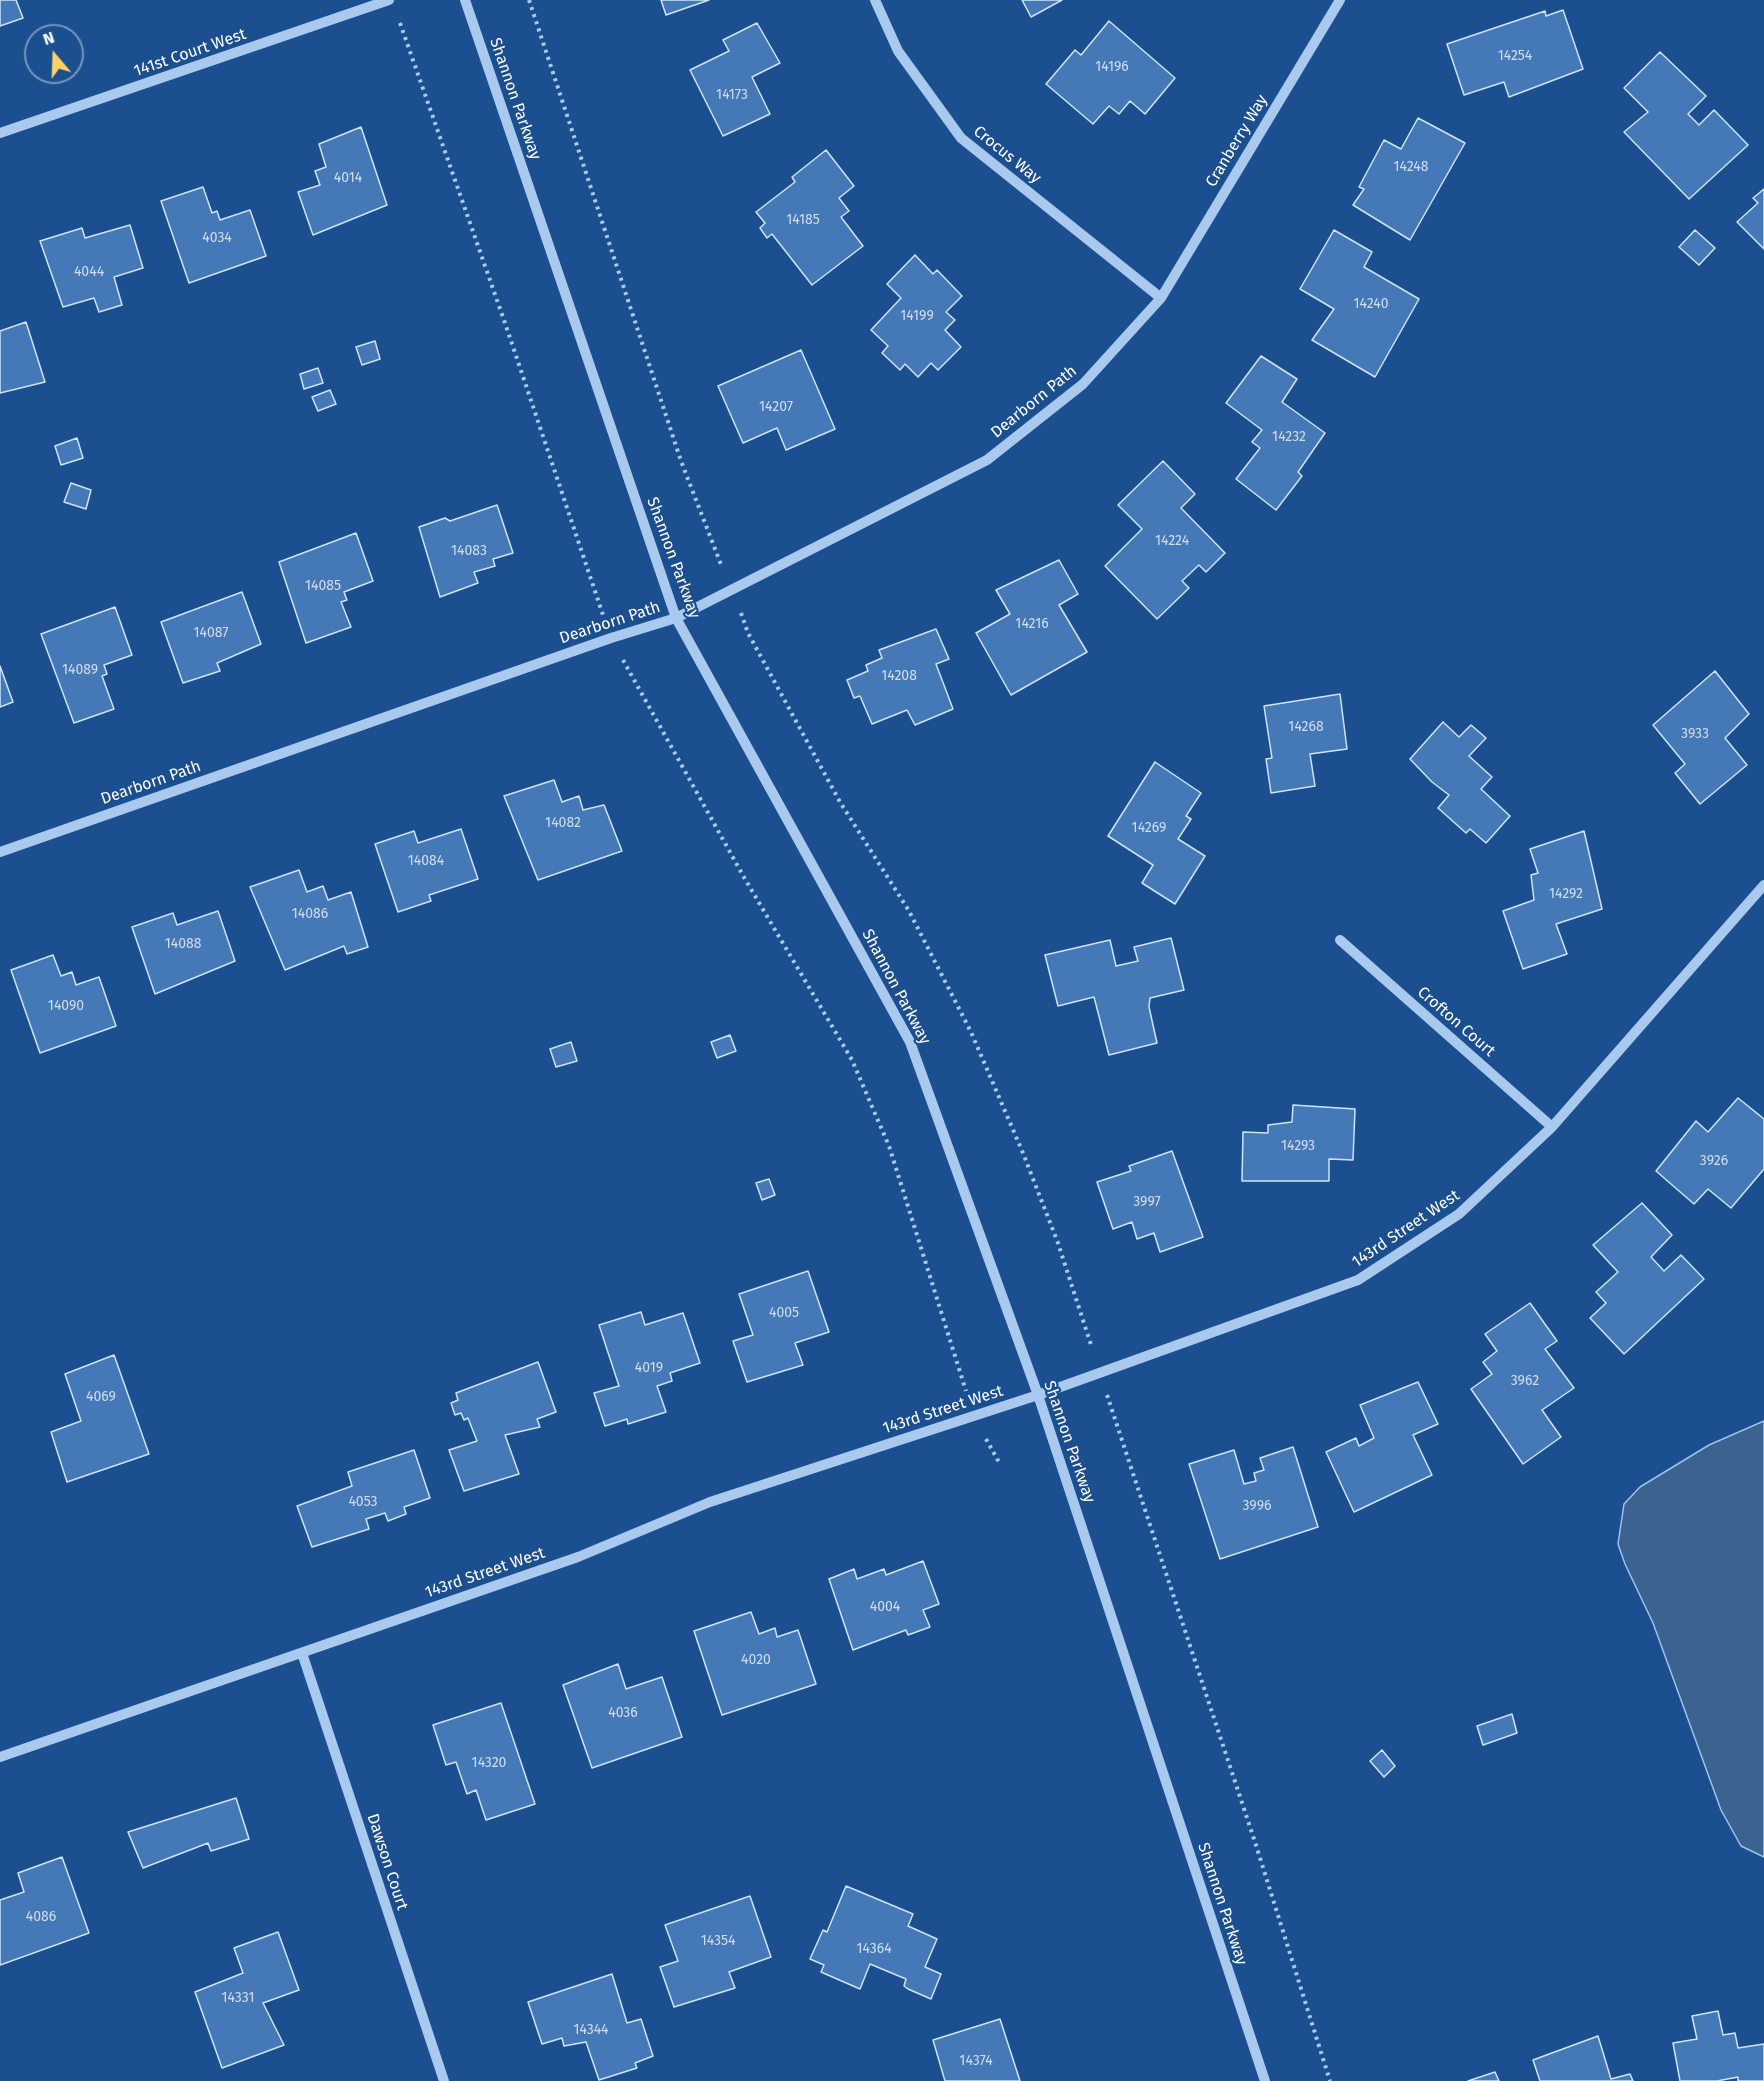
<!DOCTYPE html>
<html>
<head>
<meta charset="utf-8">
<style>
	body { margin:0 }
	#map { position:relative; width:1764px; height:2081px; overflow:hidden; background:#1b4f8f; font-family:"Fira Sans",sans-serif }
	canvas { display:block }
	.north { position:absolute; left:24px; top:24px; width:60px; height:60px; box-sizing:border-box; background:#1b4f8f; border:2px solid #7695bc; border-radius:50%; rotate:341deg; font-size:16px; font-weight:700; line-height:24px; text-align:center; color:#fff }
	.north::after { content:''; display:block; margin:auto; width:21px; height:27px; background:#ffd166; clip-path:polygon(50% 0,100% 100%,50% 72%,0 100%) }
</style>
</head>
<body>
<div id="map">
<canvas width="1764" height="2081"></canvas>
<div class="north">N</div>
</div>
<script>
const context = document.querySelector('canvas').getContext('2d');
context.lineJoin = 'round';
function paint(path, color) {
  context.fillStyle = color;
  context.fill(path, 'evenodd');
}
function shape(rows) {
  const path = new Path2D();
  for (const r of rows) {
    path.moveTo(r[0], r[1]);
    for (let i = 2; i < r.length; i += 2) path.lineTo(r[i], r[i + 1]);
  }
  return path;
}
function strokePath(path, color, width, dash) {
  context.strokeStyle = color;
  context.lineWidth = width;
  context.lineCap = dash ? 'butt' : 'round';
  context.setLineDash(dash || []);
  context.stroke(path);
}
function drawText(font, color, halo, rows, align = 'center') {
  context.font = font + ' "Fira Sans",sans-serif';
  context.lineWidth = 4.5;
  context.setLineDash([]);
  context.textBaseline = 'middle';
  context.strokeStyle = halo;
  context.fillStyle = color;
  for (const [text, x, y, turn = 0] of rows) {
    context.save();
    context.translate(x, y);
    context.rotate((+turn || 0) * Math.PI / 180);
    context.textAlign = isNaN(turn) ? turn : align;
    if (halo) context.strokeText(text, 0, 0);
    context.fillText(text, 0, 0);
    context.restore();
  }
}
const water = shape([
	[1764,1421,1764,1857,1741,1846,1721,1810,1653,1623,1625,1564,1618,1544,1624,1504,1640,1487,1709,1445,1764,1421]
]);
paint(water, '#3c6290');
strokePath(water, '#9cc4f0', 1.5);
const building = shape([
	[0,0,16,0,23,18,0,26,0,0],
	[661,0,709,0,666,15,661,0],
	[1022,0,1062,0,1031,17,1022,0],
	[1563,10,1583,69,1509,97,1504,82,1464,95,1447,44,1545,11,1546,16,1563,10],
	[1109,21,1175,78,1145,114,1130,101,1119,114,1109,106,1093,124,1046,84,1075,50,1081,55,1109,21],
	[757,23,780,63,752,77,770,114,723,136,690,70,729,51,723,40,757,23],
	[1660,52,1706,96,1688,114,1699,125,1714,110,1748,145,1689,199,1624,132,1648,112,1624,88,1660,52],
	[1418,118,1465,143,1410,240,1353,205,1364,189,1359,187,1384,140,1401,149,1418,118],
	[361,127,387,205,313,235,298,192,320,185,315,171,326,167,319,144,361,127],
	[826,150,854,186,839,198,849,211,841,217,863,246,812,285,772,234,767,238,760,228,765,223,756,212,795,182,792,177,826,150],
	[203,187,212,213,217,211,220,220,250,210,266,256,189,283,161,201,203,187],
	[1764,189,1764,249,1737,222,1758,203,1753,198,1764,189],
	[130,225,143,268,114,277,122,305,99,312,94,298,63,307,40,241,82,228,85,238,130,225],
	[1334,230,1372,252,1364,267,1419,299,1375,377,1312,340,1334,309,1300,289,1334,230],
	[1695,230,1715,248,1699,265,1679,247,1695,230],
	[915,255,933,274,937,270,962,296,946,312,955,320,945,330,961,347,938,370,931,363,918,377,905,364,900,370,882,353,888,346,871,330,901,298,887,284,915,255],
	[26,322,45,382,0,393,0,331,26,322],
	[375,341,380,359,362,365,356,347,375,341],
	[801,350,835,429,786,450,777,428,743,443,718,386,801,350],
	[1261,356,1297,379,1282,402,1325,433,1298,472,1302,476,1276,510,1236,479,1260,448,1252,442,1262,430,1226,403,1261,356],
	[318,368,323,383,304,389,300,374,318,368],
	[330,390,336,404,318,411,312,397,330,390],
	[77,438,83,458,61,465,55,446,77,438],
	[1163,461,1195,494,1181,508,1225,553,1206,572,1199,565,1182,581,1189,588,1157,619,1105,566,1142,529,1118,505,1163,461],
	[71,483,91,490,86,509,64,502,71,483],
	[497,505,513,553,493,559,495,566,474,572,478,583,440,597,419,527,445,518,450,521,497,505],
	[356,533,373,581,344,592,347,600,341,602,351,627,306,643,279,562,356,533],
	[1059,560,1078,594,1059,605,1087,652,1011,695,976,633,1010,614,996,590,1059,560],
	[242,592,261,644,217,663,220,671,183,683,161,622,242,592],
	[115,607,132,655,104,665,107,674,102,676,114,709,74,723,41,634,115,607],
	[936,629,949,659,936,664,953,709,915,725,907,710,872,724,860,696,854,698,847,680,868,671,866,665,882,658,879,650,936,629],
	[0,666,13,702,0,707,0,666],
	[1715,671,1749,714,1725,738,1747,765,1700,804,1675,773,1685,764,1653,725,1715,671],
	[1340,694,1347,749,1310,754,1315,786,1271,793,1266,759,1272,758,1264,706,1340,694],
	[1443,722,1459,737,1471,725,1486,738,1469,756,1492,777,1481,789,1510,816,1486,843,1470,829,1466,833,1438,808,1449,795,1432,782,1410,759,1443,722],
	[1155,762,1201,793,1186,816,1191,819,1178,839,1205,856,1175,904,1142,883,1153,865,1108,836,1155,762],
	[554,780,562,802,579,796,583,810,604,805,622,851,538,880,504,796,554,780],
	[461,829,478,879,429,895,431,901,398,912,375,844,414,831,418,843,461,829],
	[1584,831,1602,909,1556,924,1567,954,1523,969,1503,911,1534,900,1531,875,1538,873,1530,849,1584,831],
	[299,870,307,892,323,886,328,900,351,892,368,947,347,954,344,946,285,970,250,887,299,870],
	[218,911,235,961,155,994,132,927,173,913,177,925,218,911],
	[1171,938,1184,990,1150,998,1149,1007,1157,1043,1109,1055,1094,997,1058,1006,1045,955,1110,940,1116,966,1138,961,1134,947,1171,938],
	[53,955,61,976,72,972,76,985,99,977,116,1026,40,1053,11,970,53,955],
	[730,1035,736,1051,717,1058,711,1042,730,1035],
	[571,1042,577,1061,556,1067,550,1049,571,1042],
	[1738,1098,1764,1119,1764,1169,1731,1208,1708,1189,1694,1204,1656,1171,1696,1121,1708,1132,1738,1098],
	[1293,1105,1355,1109,1353,1160,1329,1159,1329,1181,1242,1181,1243,1132,1268,1133,1268,1125,1292,1122,1293,1105],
	[1172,1151,1203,1237,1160,1252,1154,1233,1137,1239,1132,1222,1113,1229,1097,1182,1131,1171,1129,1166,1172,1151],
	[769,1179,775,1195,762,1200,756,1183,769,1179],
	[1642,1203,1672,1235,1651,1257,1664,1271,1681,1255,1704,1279,1624,1354,1590,1318,1606,1303,1596,1292,1618,1272,1593,1245,1642,1203],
	[808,1271,829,1332,795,1343,803,1365,747,1382,733,1341,753,1335,739,1294,808,1271],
	[1530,1303,1557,1341,1545,1349,1574,1388,1542,1410,1561,1437,1523,1464,1471,1389,1492,1374,1483,1362,1497,1351,1485,1334,1530,1303],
	[641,1312,645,1325,683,1313,700,1363,670,1373,672,1381,657,1386,666,1412,628,1424,627,1419,605,1426,594,1393,619,1386,599,1325,641,1312],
	[114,1355,149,1454,67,1482,51,1432,81,1421,65,1374,114,1355],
	[538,1362,556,1412,537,1419,540,1427,505,1435,519,1474,464,1491,449,1450,477,1441,468,1418,464,1420,461,1413,455,1415,451,1403,458,1400,456,1393,538,1362],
	[1418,1382,1438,1424,1413,1435,1432,1475,1354,1512,1326,1452,1356,1438,1359,1446,1374,1438,1360,1405,1418,1382],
	[1293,1447,1318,1527,1220,1559,1189,1464,1234,1450,1244,1484,1256,1481,1254,1473,1264,1470,1260,1458,1293,1447],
	[414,1450,430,1498,404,1507,406,1514,388,1521,385,1513,366,1519,369,1529,312,1547,297,1506,352,1486,348,1472,414,1450],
	[923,1561,939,1604,923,1610,930,1627,908,1635,906,1630,853,1650,829,1579,854,1569,857,1579,884,1569,886,1575,923,1561],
	[751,1612,759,1634,775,1628,777,1637,798,1630,816,1684,722,1715,694,1631,751,1612],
	[618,1664,626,1689,662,1677,682,1737,592,1768,563,1685,618,1664],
	[501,1703,535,1804,486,1820,476,1790,467,1794,456,1762,446,1765,433,1725,501,1703],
	[1512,1714,1517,1733,1483,1745,1477,1726,1512,1714],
	[1382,1750,1395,1766,1384,1777,1370,1761,1382,1750],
	[236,1798,249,1839,211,1851,208,1843,143,1868,128,1832,236,1798],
	[62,1857,89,1933,0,1965,0,1900,24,1892,18,1873,62,1857],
	[846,1886,913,1914,908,1926,937,1939,925,1967,941,1974,931,1999,908,1989,904,1986,906,1979,870,1964,860,1989,821,1972,824,1965,810,1959,823,1930,827,1932,846,1886],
	[750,1896,771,1957,729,1972,735,1988,674,2007,660,1967,678,1961,665,1925,750,1896],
	[278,1932,299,1990,263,2003,284,2045,222,2068,195,1992,243,1973,234,1948,278,1932],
	[612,1974,627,2023,641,2019,653,2056,635,2063,637,2068,599,2080,586,2042,564,2046,562,2038,542,2044,528,2002,612,1974],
	[1718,2011,1723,2035,1735,2033,1738,2048,1764,2044,1764,2081,1738,2081,1738,2077,1717,2081,1680,2081,1673,2043,1697,2039,1692,2016,1718,2011],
	[1000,2019,1020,2081,945,2081,933,2040,1000,2019],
	[1598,2036,1611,2079,1630,2074,1633,2081,1540,2081,1533,2060,1598,2036],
	[1495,2072,1499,2081,1468,2081,1495,2072]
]);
paint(building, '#4478b7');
strokePath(building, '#cfe3fa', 1.5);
strokePath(shape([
	[529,0,681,461,722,567],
	[400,23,505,323,603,615],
	[741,613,748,633,840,802,909,911,971,1032,1023,1153,1058,1243,1092,1348],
	[623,660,745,879,852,1060,889,1146,966,1391],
	[1107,1395,1255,1842,1330,2081],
	[986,1439,1000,1464]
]), '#a9c9ee', 4, [3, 4.5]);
strokePath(shape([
	[465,0,676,618,910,1042,1038,1395,1265,2081],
	[875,0,898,51,961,138,1161,298],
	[0,133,389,0],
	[0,852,611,638,676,618,987,460,1083,384,1161,298,1340,0],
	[1340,940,1552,1127],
	[302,1653,444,2081],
	[0,1757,578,1557,710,1502,1038,1395,1358,1280,1459,1214,1552,1127,1764,885]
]), '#a9c9ee', 10);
drawText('14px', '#d0dded', null, [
	["14254",1515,56],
	["14196",1112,67],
	["14173",732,95],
	["14248",1411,167],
	["4014",348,178],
	["14185",803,220],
	["4034",217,238],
	["4044",89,272],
	["14240",1371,304],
	["14199",917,316],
	["14207",776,407],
	["14232",1289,437],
	["14224",1172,541],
	["14083",469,551],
	["14085",323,586],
	["14216",1032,624],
	["14087",211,633],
	["14089",80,670],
	["14208",899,676],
	["14268",1306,727],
	["3933",1695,734],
	["14082",563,823],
	["14269",1149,828],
	["14084",426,861],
	["14292",1566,894],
	["14086",310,914],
	["14088",183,944],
	["14090",66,1006],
	["14293",1298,1146],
	["3926",1714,1161],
	["3997",1147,1202],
	["4005",784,1313],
	["4019",649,1368],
	["3962",1525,1381],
	["4069",101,1397],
	["4053",363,1502],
	["3996",1257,1506],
	["4004",885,1607],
	["4020",756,1660],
	["4036",623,1713],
	["14320",489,1763],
	["4086",41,1917],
	["14354",718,1941],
	["14364",874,1949],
	["14331",238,1998],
	["14344",591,2030],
	["14374",976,2061]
]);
drawText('16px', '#fff', '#1b4f8f', [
	["141st Court West",190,53,-19],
	["Shannon Parkway",515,99,71],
	["Cranberry Way",1237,141,-59],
	["Crocus Way",1007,155,39],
	["Dearborn Path",1034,402,-39],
	["Shannon Parkway",673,558,70],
	["Dearborn Path",610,623,-18],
	["Dearborn Path",151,783,-19],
	["Shannon Parkway",896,987,62],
	["Crofton Court",1456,1022,41],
	["143rd Street West",1406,1229,-34],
	["143rd Street West",943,1410,-18],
	["Shannon Parkway",1069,1442,71],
	["143rd Street West",485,1573,-19],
	["Dawson Court",387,1862,72],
	["Shannon Parkway",1222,1904,72]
]);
</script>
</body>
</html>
